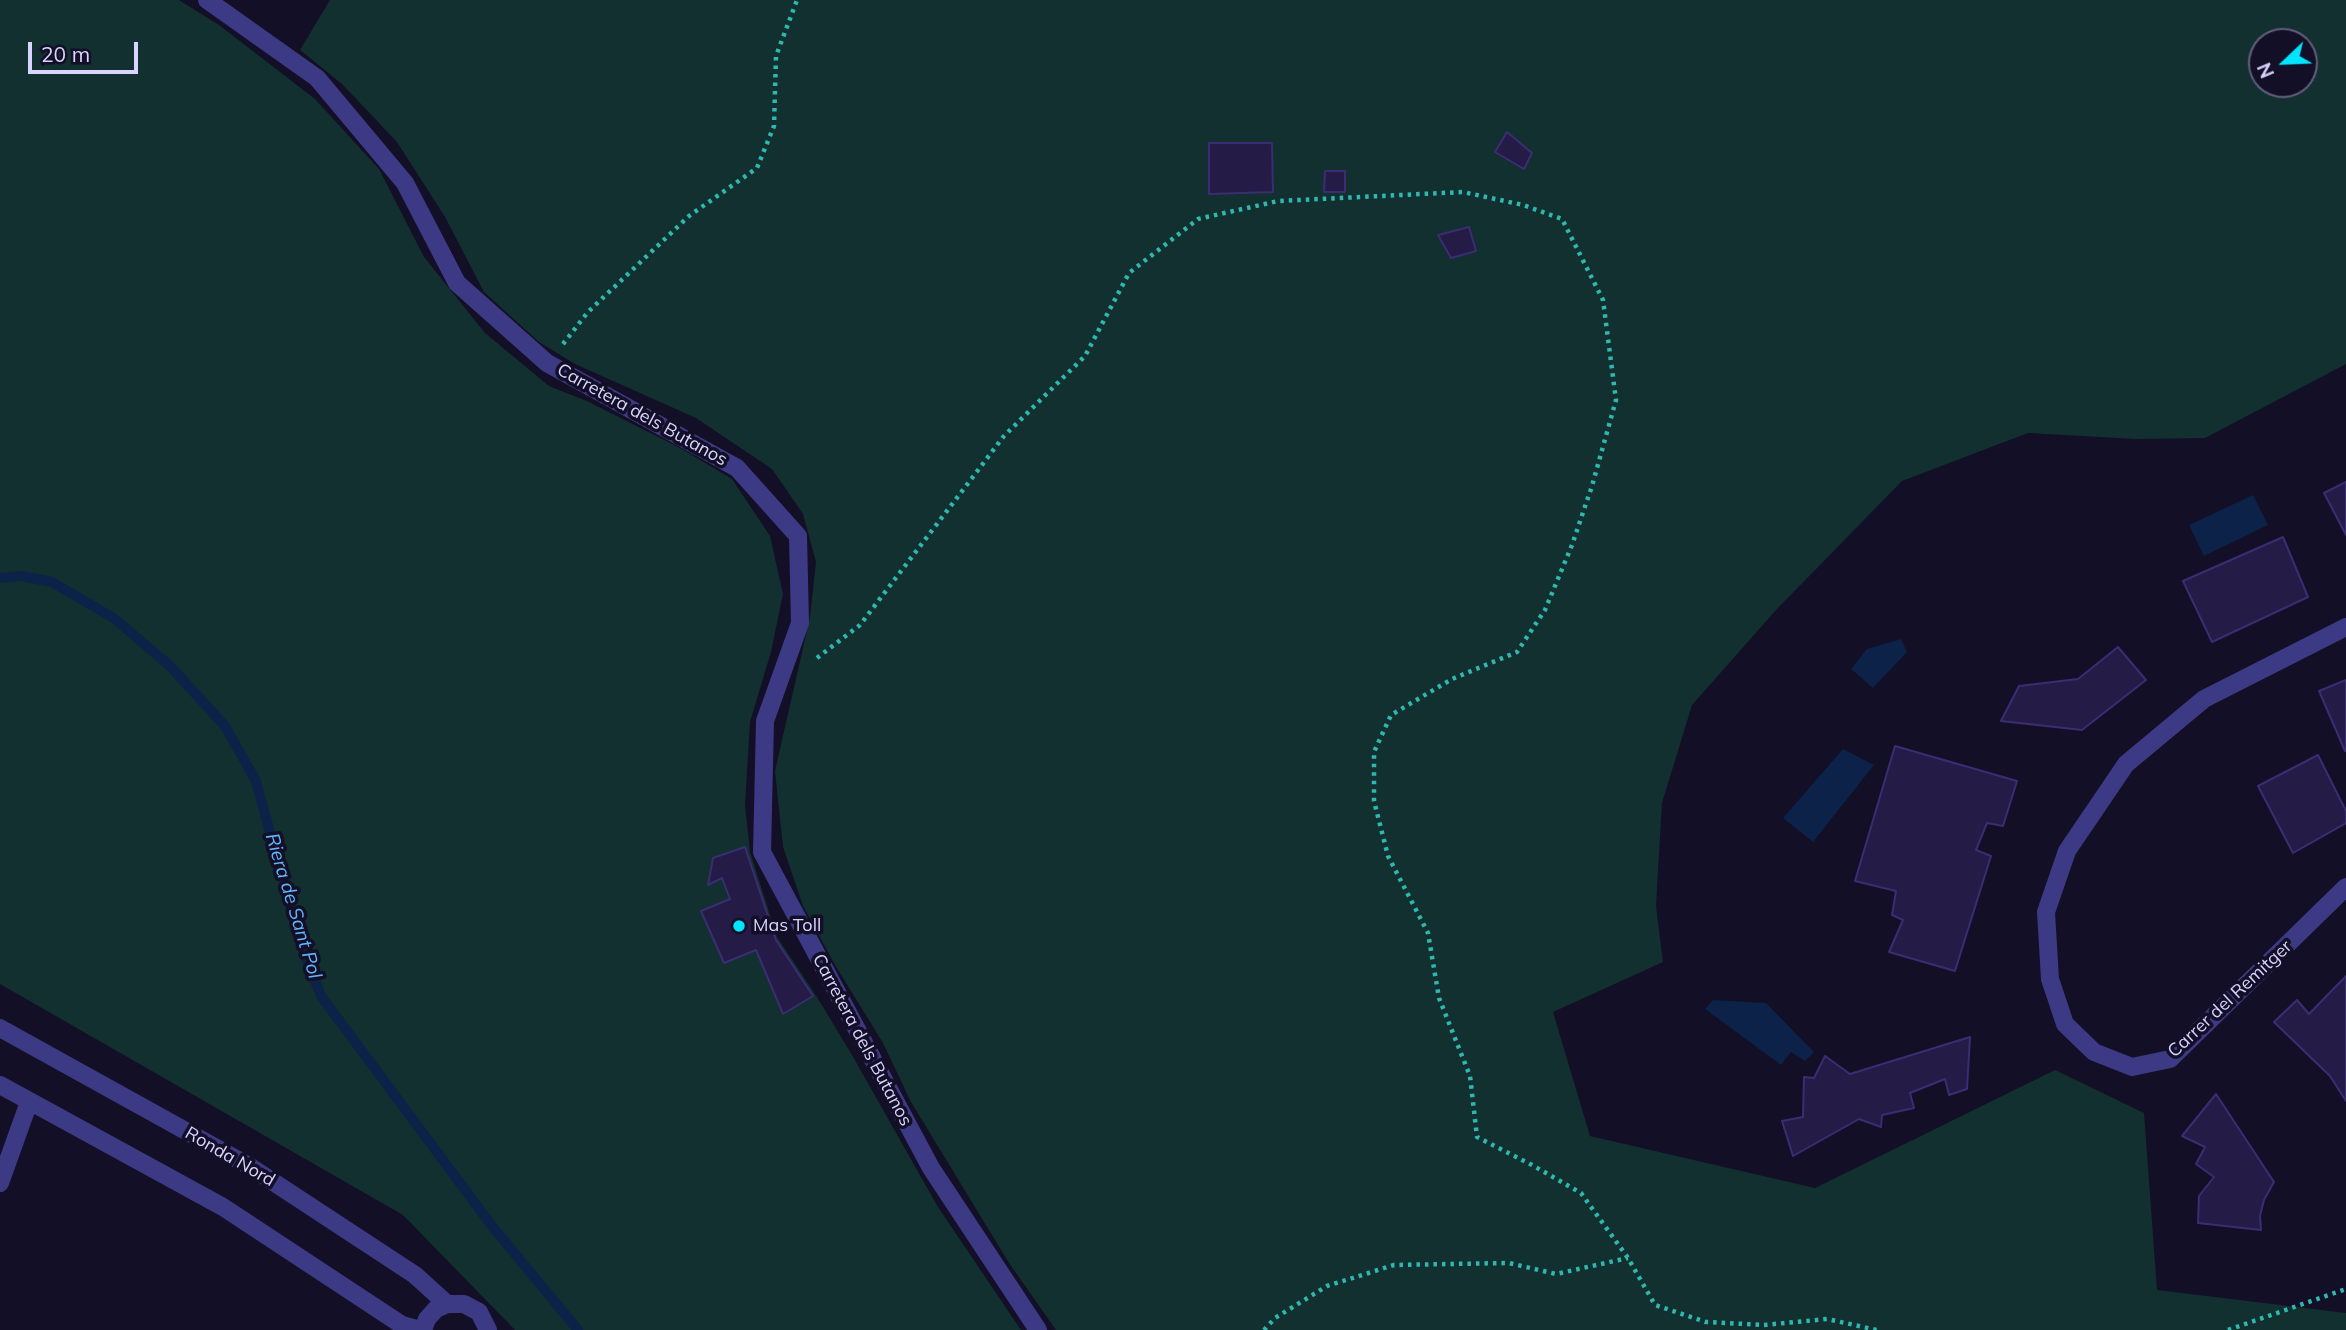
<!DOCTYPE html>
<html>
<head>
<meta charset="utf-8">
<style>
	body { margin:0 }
	#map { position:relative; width:2346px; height:1330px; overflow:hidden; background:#130f26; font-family:Mulish,sans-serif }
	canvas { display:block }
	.north { position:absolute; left:2248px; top:28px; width:70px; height:70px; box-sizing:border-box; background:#130f26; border:2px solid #625e7d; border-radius:50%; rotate:247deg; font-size:19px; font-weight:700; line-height:28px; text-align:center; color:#d9d4ff }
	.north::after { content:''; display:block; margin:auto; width:24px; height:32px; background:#00e5ff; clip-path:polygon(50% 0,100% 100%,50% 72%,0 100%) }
	.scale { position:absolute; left:28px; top:42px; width:110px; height:32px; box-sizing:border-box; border:4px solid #d9d4ff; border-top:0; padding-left:9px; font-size:21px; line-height:24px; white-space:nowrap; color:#d9d4ff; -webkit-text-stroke:5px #130f26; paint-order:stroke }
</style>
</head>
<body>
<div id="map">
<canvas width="2346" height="1330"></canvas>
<div class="north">N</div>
<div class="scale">20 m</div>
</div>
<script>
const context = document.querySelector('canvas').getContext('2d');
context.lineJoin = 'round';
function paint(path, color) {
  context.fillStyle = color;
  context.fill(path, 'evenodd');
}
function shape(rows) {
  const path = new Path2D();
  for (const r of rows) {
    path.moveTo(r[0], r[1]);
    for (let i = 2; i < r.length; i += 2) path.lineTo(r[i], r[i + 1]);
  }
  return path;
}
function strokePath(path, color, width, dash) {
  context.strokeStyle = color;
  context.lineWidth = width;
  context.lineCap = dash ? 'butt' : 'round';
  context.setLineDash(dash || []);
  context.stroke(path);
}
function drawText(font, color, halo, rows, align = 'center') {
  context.font = font + ' Mulish,sans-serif';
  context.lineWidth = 7;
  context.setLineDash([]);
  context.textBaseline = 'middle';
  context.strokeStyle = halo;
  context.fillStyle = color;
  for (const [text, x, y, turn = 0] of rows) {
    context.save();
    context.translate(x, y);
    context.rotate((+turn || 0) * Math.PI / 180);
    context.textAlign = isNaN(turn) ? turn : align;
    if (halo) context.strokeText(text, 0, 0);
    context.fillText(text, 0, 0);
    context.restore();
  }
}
paint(shape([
	[0,0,179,0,219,25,315,99,379,169,424,257,485,333,549,386,589,402,682,449,732,479,770,536,783,594,771,652,750,722,745,805,750,852,777,937,817,997,852,1055,938,1207,1021,1330,515,1330,403,1215,0,984],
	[330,0,2346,0,2346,364,2205,438,2136,439,2028,433,1902,481,1776,610,1692,705,1662,803,1656,906,1663,962,1553,1012,1590,1136,1815,1188,2055,1070,2144,1113,2157,1290,2346,1313,2346,1330,1056,1330,1009,1263,911,1102,883,1043,835,965,803,906,783,847,775,771,810,617,816,562,803,514,772,469,696,418,575,364,539,342,484,292,445,217,397,142,342,84,300,50],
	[2262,42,2304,42,2304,84,2262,84]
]), '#12302f');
paint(shape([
	[2253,495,2268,525,2204,556,2189,525],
	[1901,639,1907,652,1873,688,1851,669,1867,649],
	[1843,749,1874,765,1813,842,1783,818],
	[1713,1000,1766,1003,1814,1052,1805,1061,1791,1052,1781,1065,1705,1009]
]), '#0c2248');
strokePath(shape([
	[0,578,21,576,52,582,115,619,170,666,225,726,256,781,299,939,321,996,492,1226,578,1330]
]), '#0c2248', 10);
const building = shape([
	[1507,132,1532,153,1524,169,1495,152,1507,132],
	[1209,143,1272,143,1273,192,1209,194,1209,143],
	[1325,171,1345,171,1345,192,1324,192,1325,171],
	[1469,227,1476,251,1451,258,1438,235,1469,227],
	[2346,482,2346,535,2324,493,2346,482],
	[2283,537,2308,597,2212,642,2183,581,2283,537],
	[2118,647,2146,680,2082,730,2001,721,2019,686,2078,679,2118,647],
	[2346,680,2346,751,2345,751,2319,691,2346,680],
	[1895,746,2017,781,2003,826,1987,823,1976,850,1991,856,1955,971,1889,952,1903,920,1892,915,1896,891,1855,881,1895,746],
	[2318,755,2346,811,2346,823,2293,853,2258,786,2318,755],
	[745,847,776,940,813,996,783,1014,756,950,724,963,701,911,730,899,722,878,708,885,713,858,745,847],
	[2346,976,2346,1101,2330,1076,2274,1022,2297,1000,2309,1014,2346,976],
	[1970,1037,1967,1089,1949,1095,1945,1079,1910,1093,1914,1108,1882,1115,1881,1127,1859,1119,1793,1156,1782,1121,1803,1117,1804,1077,1814,1078,1825,1056,1850,1074,1970,1037],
	[2216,1094,2274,1182,2264,1200,2260,1216,2261,1230,2198,1223,2199,1196,2214,1177,2196,1164,2205,1147,2182,1136,2216,1094]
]);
paint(building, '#241b47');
strokePath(building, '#3b2d73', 2);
strokePath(shape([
	[563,344,588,312,689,216,757,168,774,126,776,56,797,0],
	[817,658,860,625,1004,436,1085,356,1129,273,1198,219,1278,201,1463,192,1523,205,1562,219,1603,300,1616,400,1592,486,1572,545,1545,610,1517,652,1452,679,1391,715,1374,752,1374,801,1388,856,1428,933,1439,998,1470,1076,1477,1137,1532,1165,1581,1193,1628,1258,1655,1305,1706,1322,1764,1325,1827,1319,1877,1330],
	[1264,1330,1275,1318,1327,1286,1394,1265,1509,1263,1556,1274,1628,1258],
	[2228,1330,2346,1289]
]), '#2fb8b0', 4.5, [3.5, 5]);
strokePath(shape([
	[207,0,317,78,405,183,457,283,547,363,737,468,798,536,800,623,765,721,762,852,931,1168,1038,1330],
	[2346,627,2204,699,2126,764,2067,851,2046,912,2050,979,2065,1024,2094,1052,2132,1067,2170,1059,2346,887],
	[0,1028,249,1166,415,1275,447,1304],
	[0,1085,223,1207,402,1325,420,1330],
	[0,1183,29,1102],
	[423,1330,427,1319,436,1309,447,1304,464,1304,479,1312,488,1330]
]), '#3d3a85', 18);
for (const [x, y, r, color] of [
	[739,926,7,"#00e5ff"]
]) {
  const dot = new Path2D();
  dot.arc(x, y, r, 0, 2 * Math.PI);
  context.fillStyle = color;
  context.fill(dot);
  strokePath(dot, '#130f26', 2.5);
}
drawText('18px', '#d9d4ff', '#130f26', [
	["Carretera dels Butanos",642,415,29],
	["Carrer del Remitger",2230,999,-43],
	["Carretera dels Butanos",862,1040,62],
	["Ronda Nord",230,1157,30]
]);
drawText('18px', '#d9d4ff', '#130f26', [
	["Mas Toll",753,926]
], 'left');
drawText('italic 19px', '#62b6ff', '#130f26', [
	["Riera de Sant Pol",293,906,73]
]);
</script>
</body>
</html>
